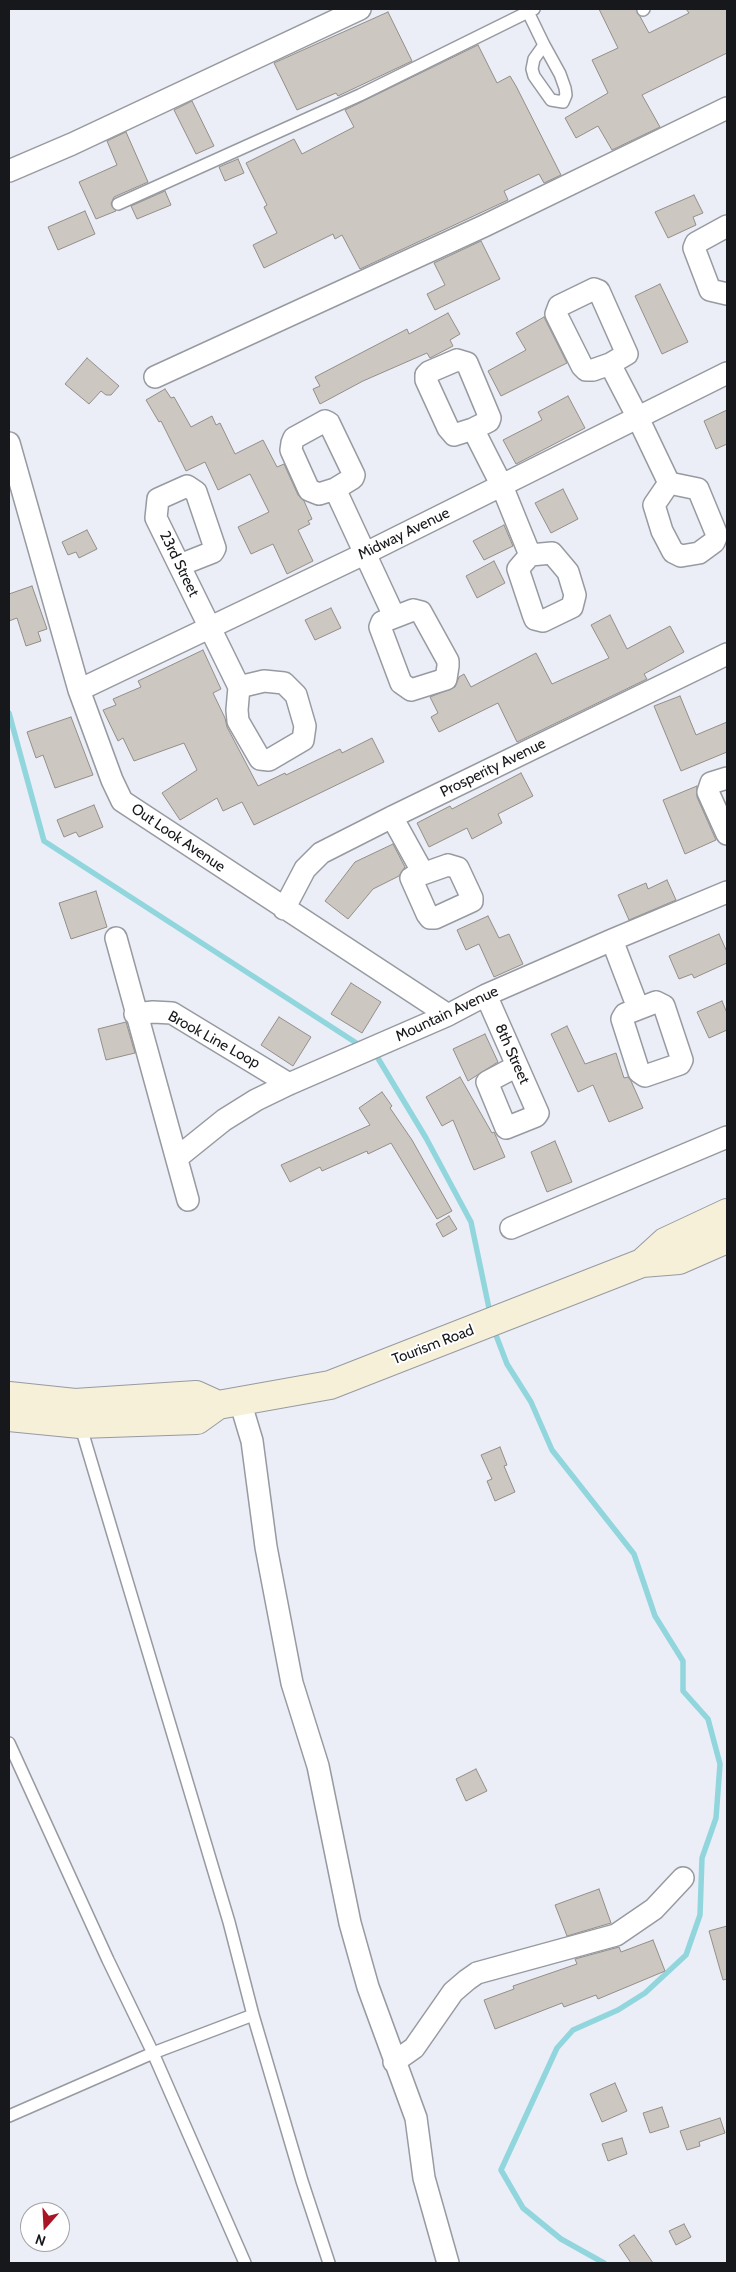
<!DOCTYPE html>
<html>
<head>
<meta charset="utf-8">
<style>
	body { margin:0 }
	#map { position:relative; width:736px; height:2272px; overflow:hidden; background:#ebeef6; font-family:Cabin,sans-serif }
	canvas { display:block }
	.frame { position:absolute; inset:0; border:10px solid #17181b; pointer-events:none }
	.north { position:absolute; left:20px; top:2202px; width:50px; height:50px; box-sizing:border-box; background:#fff; border:1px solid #a2a3a4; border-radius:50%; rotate:199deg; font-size:14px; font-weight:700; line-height:20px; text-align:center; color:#17181b }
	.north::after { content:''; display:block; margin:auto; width:18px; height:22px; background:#aa1526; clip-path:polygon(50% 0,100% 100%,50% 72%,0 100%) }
</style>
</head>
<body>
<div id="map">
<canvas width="736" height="2272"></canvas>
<div class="frame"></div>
<div class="north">N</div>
</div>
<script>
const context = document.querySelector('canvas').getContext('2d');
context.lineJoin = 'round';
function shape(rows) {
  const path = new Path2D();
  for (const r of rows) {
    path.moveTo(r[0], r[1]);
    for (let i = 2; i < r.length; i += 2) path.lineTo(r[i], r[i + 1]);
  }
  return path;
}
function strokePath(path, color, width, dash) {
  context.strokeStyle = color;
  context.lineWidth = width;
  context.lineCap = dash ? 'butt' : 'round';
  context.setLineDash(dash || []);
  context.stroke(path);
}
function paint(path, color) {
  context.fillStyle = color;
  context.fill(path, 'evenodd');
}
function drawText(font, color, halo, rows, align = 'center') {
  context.font = font + ' Cabin,sans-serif';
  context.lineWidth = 4;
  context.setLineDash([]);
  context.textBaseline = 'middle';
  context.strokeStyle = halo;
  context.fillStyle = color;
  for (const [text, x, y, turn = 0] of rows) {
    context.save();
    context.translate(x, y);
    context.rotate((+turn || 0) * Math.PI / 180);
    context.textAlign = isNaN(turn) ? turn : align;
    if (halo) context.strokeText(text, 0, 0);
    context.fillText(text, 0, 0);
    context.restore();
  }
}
strokePath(shape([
	[9,713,44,841,361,1046],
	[371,1053,376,1055,426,1138,471,1222,490,1313],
	[494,1330,507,1364,531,1402,552,1450,634,1554,655,1616,683,1661,683,1691,708,1719,720,1764,716,1818,702,1858,700,1915,686,1955,645,1993,618,2010,573,2030,557,2048,501,2170,523,2208,561,2239,604,2263]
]), '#92d6dd', 5.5);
const building = shape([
	[599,9,636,9,649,33,689,13,686,9,727,9,727,53,642,95,660,127,612,150,598,126,576,138,565,118,608,93,592,60,618,48,599,9],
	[388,12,412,61,338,96,336,93,297,110,274,63,388,12],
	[478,45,497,83,510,76,516,86,561,175,544,183,539,174,504,191,508,200,360,269,342,235,335,239,333,234,264,268,253,245,277,233,264,207,267,205,246,163,294,139,302,154,354,127,345,110,478,45],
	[192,101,214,146,196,154,174,110,192,101],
	[126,132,148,182,114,197,111,204,116,211,96,219,79,182,117,165,107,141,126,132],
	[238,159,244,173,225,181,219,167,238,159],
	[165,191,171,205,137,219,131,206,165,191],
	[694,195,703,213,693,217,696,225,668,238,655,212,694,195],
	[85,211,95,234,58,250,48,227,85,211],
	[481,241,500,279,435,310,427,294,445,285,434,263,481,241],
	[660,284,688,342,662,354,635,296,660,284],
	[448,313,460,334,450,340,453,346,430,358,427,353,363,381,320,404,313,389,320,386,315,377,407,329,409,334,448,313],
	[544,317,567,363,501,396,488,371,526,350,516,333,544,317],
	[87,358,119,386,111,395,106,395,101,391,89,404,65,384,87,358],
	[165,389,171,398,174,397,191,427,212,416,216,425,220,423,235,454,263,440,277,467,284,464,298,495,304,501,312,519,308,521,310,524,298,530,313,561,287,574,273,544,251,554,238,527,269,512,250,474,218,490,205,462,186,471,161,421,159,422,146,400,165,389],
	[568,396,585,428,516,464,503,440,542,420,538,412,568,396],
	[727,410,727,444,716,449,704,421,727,410],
	[563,489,578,519,551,533,535,503,563,489],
	[504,525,513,546,484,560,473,541,504,525],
	[87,530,97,549,79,558,76,552,68,555,62,542,87,530],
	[494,561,505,583,477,598,466,576,494,561],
	[32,586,47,629,38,632,41,641,26,646,17,618,9,621,9,594,32,586],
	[331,608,341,628,315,640,305,620,331,608],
	[610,615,627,649,670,626,684,652,644,674,647,679,517,742,498,703,439,732,431,717,438,713,430,697,455,687,459,677,464,674,471,687,536,653,552,684,609,658,591,625,610,615],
	[203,650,221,689,213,693,225,718,227,727,258,786,285,773,286,775,340,749,342,753,372,738,384,762,254,825,242,802,223,811,217,798,180,820,162,793,197,770,184,743,134,761,123,738,118,741,103,710,116,705,113,699,141,687,138,681,203,650],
	[680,696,696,735,727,722,727,752,681,771,654,706,680,696],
	[71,717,93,775,55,788,43,755,36,758,27,732,71,717],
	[521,773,533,796,498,814,502,823,472,839,467,828,429,847,417,823,450,806,452,809,521,773],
	[697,786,697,797,716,840,685,854,663,800,697,786],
	[94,805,103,827,79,837,76,832,64,837,57,820,94,805],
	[393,844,405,867,399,876,373,889,348,919,325,901,355,862,393,844],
	[667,880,676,900,629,920,618,895,646,883,648,889,667,880],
	[96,891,107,927,71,939,59,903,96,891],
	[488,916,499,938,509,934,523,964,494,977,479,944,466,950,457,930,488,916],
	[719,934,727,952,727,963,694,978,692,974,679,979,669,956,719,934],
	[351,983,381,1002,362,1033,331,1014,351,983],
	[722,1001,727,1013,727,1030,709,1038,697,1012,722,1001],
	[279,1017,311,1037,293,1066,261,1045,279,1017],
	[126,1022,135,1053,106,1060,98,1029,126,1022],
	[567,1026,585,1064,616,1053,624,1078,628,1077,631,1081,643,1108,609,1122,593,1085,578,1092,551,1034,567,1026],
	[485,1034,498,1062,468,1081,453,1049,485,1034],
	[460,1077,492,1133,494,1132,505,1157,474,1170,453,1120,442,1126,426,1097,460,1077],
	[382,1092,392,1106,390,1108,412,1140,452,1211,437,1219,391,1143,368,1154,367,1151,322,1171,320,1167,290,1182,281,1165,370,1125,359,1108,382,1092],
	[555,1141,572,1182,547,1192,531,1152,555,1141],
	[449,1216,457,1229,443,1237,436,1224,449,1216],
	[500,1447,507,1465,504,1466,515,1492,495,1501,487,1481,492,1479,481,1455,500,1447],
	[476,1769,487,1791,466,1801,456,1779,476,1769],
	[599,1889,611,1923,567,1936,555,1905,599,1889],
	[727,1926,727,1979,723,1980,709,1931,727,1926],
	[653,1940,665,1971,598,1999,596,1995,564,2007,562,2003,495,2029,484,2000,514,1989,513,1986,577,1964,575,1959,619,1947,621,1952,653,1940],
	[615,2083,627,2111,602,2122,590,2094,615,2083],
	[662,2107,669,2127,650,2133,643,2113,662,2107],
	[720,2118,725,2133,699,2142,700,2146,687,2150,680,2131,720,2118],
	[622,2138,627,2154,608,2161,602,2144,622,2138],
	[684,2224,691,2237,676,2245,669,2231,684,2224],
	[634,2235,653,2263,631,2263,619,2245,634,2235]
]);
paint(building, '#cdc7c1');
strokePath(building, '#948e89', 1);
const service = shape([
	[643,10,644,9],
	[528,12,544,45,560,74,565,88,566,95,563,102,551,100,534,76,532,69,534,59,544,45],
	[118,204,360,95,534,9],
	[80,1424,229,1922,253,2015,302,2181,329,2263],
	[9,1743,108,1960,153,2053,245,2263],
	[9,2116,153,2053,253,2015]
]);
const minor = shape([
	[9,171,72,144,360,9],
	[727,226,696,243,694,248,710,290,727,294],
	[594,289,599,291,627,354,610,364,593,370,586,370,582,366,556,314,559,306,594,289],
	[457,360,467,363,490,418,489,421,473,429,454,435,448,428,426,380,426,375,429,372,457,360],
	[610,364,637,416,669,483],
	[155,377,484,226,727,108],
	[325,421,329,423,354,475,353,478,335,489,319,494,309,490,291,450,292,443,294,438,325,421],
	[473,429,502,486,530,555],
	[9,443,79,690,112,780,122,801,448,1015],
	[669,483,698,489,717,535,714,542,699,553,681,556,673,552,662,531,654,505,669,483],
	[335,489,394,616],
	[552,553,568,572,575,595,572,607,543,621,535,619,533,614,518,569,530,555,552,553],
	[180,565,213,552,215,548,196,492,187,486,158,499,156,518,239,687,237,710,238,721,260,759,269,760,303,740,305,726,296,695,284,683,264,681,239,687],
	[413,610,421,612,448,661,448,666,446,679,411,690,401,683,380,627,382,622,413,610],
	[79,690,366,553,727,373],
	[727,778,711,783,708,792,727,834],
	[392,817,423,873],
	[448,865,458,868,472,898,472,901,435,918,430,918,427,914,411,878,448,865],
	[284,909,305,869,321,853,392,817,727,654],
	[116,938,188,1200],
	[612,940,638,1008],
	[486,995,538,1113,536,1116,506,1128,487,1082,517,1066],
	[656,1002,664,1006,682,1060,680,1064,645,1076,639,1072,622,1019,625,1014,656,1002],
	[135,1014,153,1012,172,1013,289,1084],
	[178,1157,224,1120,256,1100,289,1084,448,1015,486,995,612,940,727,892],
	[511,1228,727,1137],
	[240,1401,252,1441,266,1547,292,1683,318,1766,350,1923,368,1987,416,2118,424,2178,448,2263],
	[394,2062,414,2048,453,1992,467,1980,477,1973,616,1935,654,1909,683,1878]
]);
const secondary = shape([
	[642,1263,665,1242,727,1213],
	[9,1396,75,1403,196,1395,218,1405],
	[9,1417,80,1424,197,1420,218,1405,330,1385,642,1263,679,1260,727,1239]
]);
strokePath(service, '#979aa1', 14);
strokePath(minor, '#979aa1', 24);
strokePath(secondary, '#979aa1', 30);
strokePath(service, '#fff', 11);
strokePath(minor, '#fff', 21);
strokePath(secondary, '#f6f0d9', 28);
drawText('15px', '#17181b', '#fff', [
	["Midway Avenue",404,534,-26],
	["23rd Street",179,564,64],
	["Prosperity Avenue",493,768,-26],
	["Out Look Avenue",178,838,34],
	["Mountain Avenue",447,1014,-25],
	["Brook Line Loop",214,1040,29],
	["8th Street",512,1054,66],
	["Tourism Road",433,1345,-21]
]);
</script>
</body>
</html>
